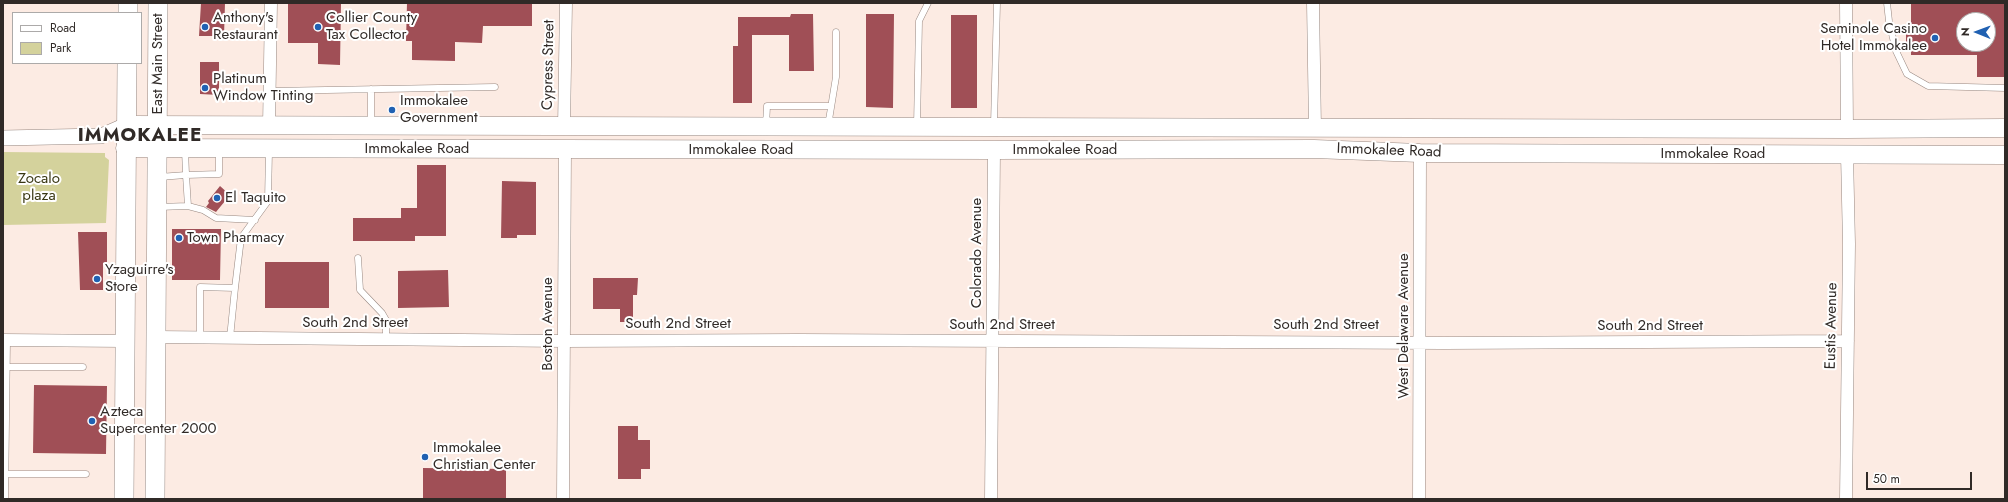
<!DOCTYPE html>
<html>
<head>
<meta charset="utf-8">
<style>
	body { margin:0 }
	#map { position:relative; width:2008px; height:502px; overflow:hidden; background:#fcebe3; font-family:Jost,sans-serif }
	canvas { display:block }
	.frame { position:absolute; inset:0; border:4px solid #302a27; pointer-events:none }
	.legend { position:absolute; left:12px; top:12px; width:130px; height:52px; box-sizing:border-box; background:#fff; border:1px solid #acaaa9; margin:0; padding:5px 7px; list-style:none; font-size:12px; color:#302a27 }
	.legend li { display:flex; align-items:center; gap:8px; height:20px }
	.legend b { width:20px; border:1px solid #acaaa9 }
	.north { position:absolute; left:1956px; top:12px; width:40px; height:40px; box-sizing:border-box; background:#fff; border:1px solid #acaaa9; border-radius:50%; rotate:271deg; font-size:11px; font-weight:700; line-height:16px; text-align:center; color:#302a27 }
	.north::after { content:''; display:block; margin:auto; width:14px; height:18px; background:#2061b2; clip-path:polygon(50% 0,100% 100%,50% 72%,0 100%) }
	.scale { position:absolute; left:1866px; top:472px; width:106px; height:18px; box-sizing:border-box; border:2px solid #302a27; border-top:0; padding-left:5px; font-size:12px; line-height:14px; white-space:nowrap; color:#302a27; -webkit-text-stroke:3px #fff; paint-order:stroke }
</style>
</head>
<body>
<div id="map">
<canvas width="2008" height="502"></canvas>
<div class="frame"></div>
<ul class="legend">
<li><b style="height:5px;background:#fff"></b>Road</li>
<li><b style="height:11px;background:#d4d29c"></b>Park</li>
</ul>
<div class="north">N</div>
<div class="scale">50 m</div>
</div>
<script>
const context = document.querySelector('canvas').getContext('2d');
context.lineJoin = 'round';
function paint(path, color) {
  context.fillStyle = color;
  context.fill(path, 'evenodd');
}
function shape(rows) {
  const path = new Path2D();
  for (const r of rows) {
    path.moveTo(r[0], r[1]);
    for (let i = 2; i < r.length; i += 2) path.lineTo(r[i], r[i + 1]);
  }
  return path;
}
function strokePath(path, color, width, dash) {
  context.strokeStyle = color;
  context.lineWidth = width;
  context.lineCap = dash ? 'butt' : 'round';
  context.setLineDash(dash || []);
  context.stroke(path);
}
function drawText(font, color, halo, rows, align = 'center') {
  context.font = font + ' Jost,sans-serif';
  context.lineWidth = 4;
  context.setLineDash([]);
  context.textBaseline = 'middle';
  context.strokeStyle = halo;
  context.fillStyle = color;
  for (const [text, x, y, turn = 0] of rows) {
    context.save();
    context.translate(x, y);
    context.rotate((+turn || 0) * Math.PI / 180);
    context.textAlign = isNaN(turn) ? turn : align;
    if (halo) context.strokeText(text, 0, 0);
    context.fillText(text, 0, 0);
    context.restore();
  }
}
paint(shape([
	[3,152,105,153,105,157,109,160,106,223,3,225]
]), '#d4d29c');
paint(shape([
	[201,3,225,3,224,36,199,36],
	[288,3,341,3,340,65,318,64,318,43,288,43],
	[407,3,532,3,532,26,483,26,482,43,455,42,455,61,412,60,412,41,406,41],
	[1911,3,2005,3,2005,77,1977,77,1977,55,1911,55,1911,47,1906,47,1906,32,1911,32],
	[1964,20,1988,20,1988,44,1964,44],
	[791,14,813,14,814,71,789,71,789,35,752,35,752,103,733,103,733,46,738,46,738,17,790,17],
	[866,14,894,14,893,108,866,107],
	[951,15,977,15,977,108,951,108],
	[200,62,219,62,219,95,200,94],
	[417,165,446,165,446,236,415,236,415,241,353,241,353,218,401,218,401,208,417,208],
	[502,181,536,182,536,235,517,235,517,238,501,238],
	[220,186,230,195,216,212,206,207,209,203,208,201],
	[172,229,221,229,220,280,172,280],
	[78,232,107,232,107,263,103,263,103,290,80,290],
	[265,262,329,262,329,308,265,308],
	[448,270,449,307,398,308,398,271],
	[593,278,638,278,637,295,633,295,633,322,620,322,620,309,593,309],
	[34,385,107,386,106,454,33,453],
	[618,426,638,426,638,440,650,440,650,469,641,469,641,479,618,479],
	[423,468,506,469,506,499,423,499]
]), '#a04f56');
const service = shape([
	[1887,3,1889,21,1896,51,1907,74,1928,86,2005,88],
	[270,91,495,87],
	[371,124,371,89],
	[994,125,997,3],
	[766,126,767,106,831,106],
	[828,126,836,77,836,32],
	[917,126,919,21,928,3],
	[159,177,186,175,185,149],
	[188,206,203,210,216,218,255,220],
	[158,207,188,206,186,175,219,174,219,150],
	[358,258,360,290,382,313,386,320,386,339],
	[235,288,241,238,268,201,269,150],
	[200,338,200,287,235,288,230,338],
	[6,367,83,367],
	[5,474,86,474],
	[5,499,7,340]
]);
const minor = shape([
	[1313,3,1315,128],
	[1846,3,1847,129],
	[269,126,271,3],
	[564,127,566,3],
	[156,337,564,341,798,340,1444,343,1848,341],
	[3,340,126,341],
	[563,499,565,149],
	[991,499,994,150],
	[1419,499,1420,153],
	[1846,499,1849,244,1847,154]
]);
const tertiary = shape([
	[3,138,101,136,126,125]
]);
const primary = shape([
	[126,125,1847,129,2005,128],
	[125,148,994,150,1314,149,1420,153,2005,155]
]);
const trunk = shape([
	[128,13,128,3],
	[124,499,127,63],
	[155,499,158,3]
]);
strokePath(service, '#988881', 7);
strokePath(minor, '#988881', 13);
strokePath(tertiary, '#988881', 16);
strokePath(primary, '#988881', 19);
strokePath(trunk, '#988881', 20);
strokePath(service, '#fff', 6);
strokePath(minor, '#fff', 12);
strokePath(tertiary, '#fff', 15);
strokePath(primary, '#fff', 18);
strokePath(trunk, '#fff', 19);
for (const [x, y, r, color] of [
	[205,27,4,"#2061b2"],
	[318,27,4,"#2061b2"],
	[1935,38,4,"#2061b2"],
	[205,88,4,"#2061b2"],
	[392,110,4,"#2061b2"],
	[217,198,4,"#2061b2"],
	[179,238,4,"#2061b2"],
	[97,279,4,"#2061b2"],
	[92,421,4,"#2061b2"],
	[425,457,4,"#2061b2"]
]) {
  const dot = new Path2D();
  dot.arc(x, y, r, 0, 2 * Math.PI);
  context.fillStyle = color;
  context.fill(dot);
  strokePath(dot, '#fff', 1.5);
}
drawText('15px', '#302a27', '#fff', [
	["Anthony's",213,18],
	["Restaurant",213,35],
	["Collier County",326,18],
	["Tax Collector",326,35],
	["Seminole Casino",1927,29,"right"],
	["Hotel Immokalee",1927,46,"right"],
	["Platinum",213,79],
	["Window Tinting",213,96],
	["Immokalee",400,101],
	["Government",400,118],
	["El Taquito",225,198],
	["Town Pharmacy",187,238],
	["Yzaguirre's",105,270],
	["Store",105,287],
	["Azteca",100,412],
	["Supercenter 2000",100,429],
	["Immokalee",433,448],
	["Christian Center",433,465]
], 'left');
drawText('15px', '#302a27', '#fff', [
	["East Main Street",158,64,-90],
	["Cypress Street",549,65,-89],
	["Immokalee Road",417,149],
	["Immokalee Road",741,150],
	["Immokalee Road",1065,150],
	["Immokalee Road",1389,151,2],
	["Immokalee Road",1713,154],
	["Colorado Avenue",977,253,-90],
	["South 2nd Street",355,323],
	["Boston Avenue",548,324,-90],
	["South 2nd Street",678,324],
	["South 2nd Street",1002,325],
	["South 2nd Street",1326,325],
	["West Delaware Avenue",1404,326,-90],
	["South 2nd Street",1650,326],
	["Eustis Avenue",1832,326,-89]
]);
drawText('15px', '#383612', '#fff', [
	["Zocalo",39,179],
	["plaza",39,196]
]);
context.letterSpacing = '1px';
drawText('bold 19px', '#302a27', '#fff', [
	["IMMOKALEE",140,136]
]);
context.letterSpacing = '0px';
</script>
</body>
</html>
